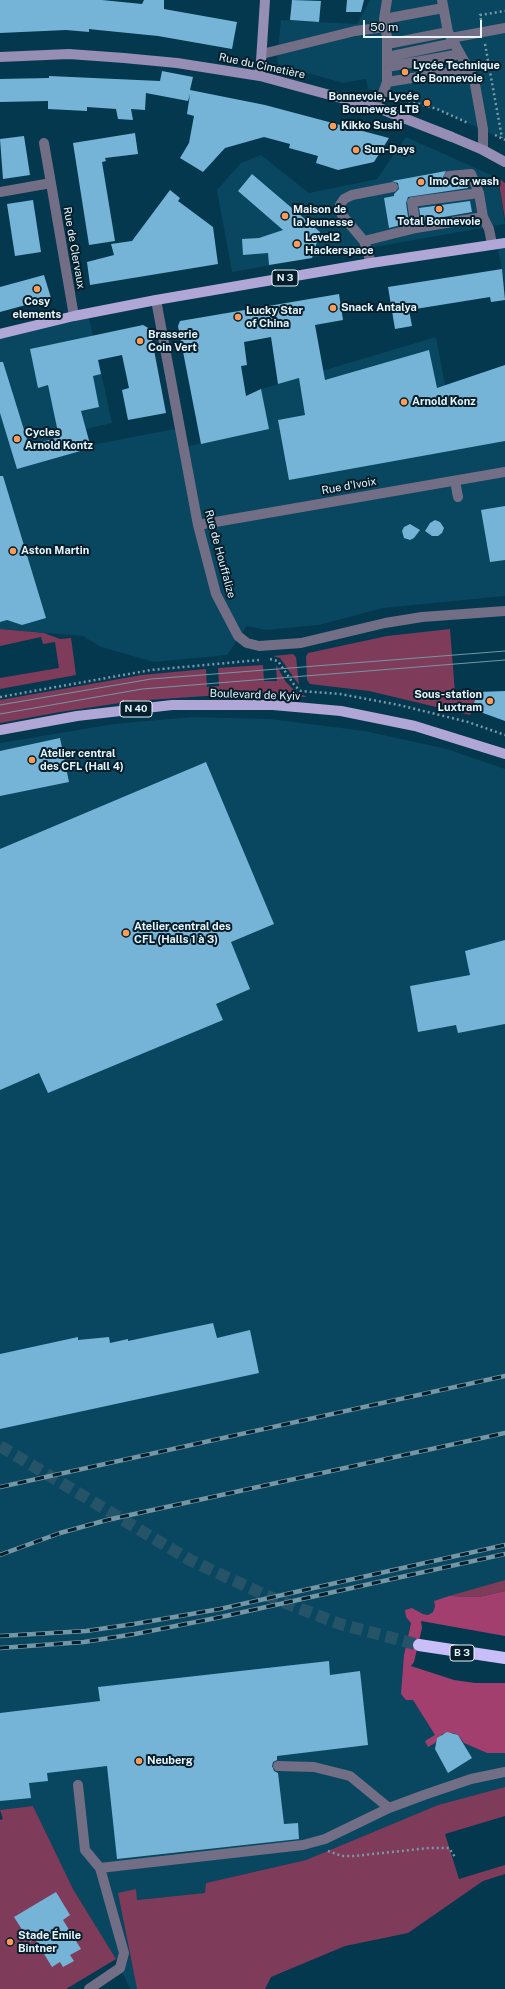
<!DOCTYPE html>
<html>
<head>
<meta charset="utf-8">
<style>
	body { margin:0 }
	#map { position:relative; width:505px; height:1989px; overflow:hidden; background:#03384f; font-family:"Public Sans",sans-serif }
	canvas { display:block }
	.scale { position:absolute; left:363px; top:20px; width:119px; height:18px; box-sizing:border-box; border:2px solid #e7f4fb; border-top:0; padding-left:5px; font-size:12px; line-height:14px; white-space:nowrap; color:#e7f4fb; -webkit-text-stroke:3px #041e2b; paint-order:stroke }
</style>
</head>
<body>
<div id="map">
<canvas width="505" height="1989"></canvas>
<div class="scale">50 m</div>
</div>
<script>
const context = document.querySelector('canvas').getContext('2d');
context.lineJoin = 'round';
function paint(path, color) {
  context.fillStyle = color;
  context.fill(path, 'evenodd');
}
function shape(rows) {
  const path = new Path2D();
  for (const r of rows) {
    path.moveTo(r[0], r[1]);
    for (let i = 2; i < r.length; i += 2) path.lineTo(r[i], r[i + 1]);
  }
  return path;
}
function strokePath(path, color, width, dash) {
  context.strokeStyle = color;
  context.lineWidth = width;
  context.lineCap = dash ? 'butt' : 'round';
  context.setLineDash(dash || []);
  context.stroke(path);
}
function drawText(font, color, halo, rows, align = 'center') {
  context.font = font + ' "Public Sans",sans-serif';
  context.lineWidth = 4;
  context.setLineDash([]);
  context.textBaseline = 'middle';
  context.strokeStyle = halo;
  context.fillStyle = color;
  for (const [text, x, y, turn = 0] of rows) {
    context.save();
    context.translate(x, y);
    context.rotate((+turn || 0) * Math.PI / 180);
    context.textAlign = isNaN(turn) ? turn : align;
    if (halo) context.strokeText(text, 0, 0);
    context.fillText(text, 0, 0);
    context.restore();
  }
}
paint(shape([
	[370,0,505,0,505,140,437,109,368,89,366,79,343,83,279,65,277,60,281,20,357,24],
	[406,137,498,178,505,224,232,272,217,190,241,163,261,155,309,193,377,179],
	[505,243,505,286,497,244],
	[88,313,112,423,86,429,91,445,180,428,184,447,268,429,261,389,436,337,445,385,505,365,505,596,383,608,319,625,266,630,247,626,227,655,154,662,101,647,83,636,0,629,0,334],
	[192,717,270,719,365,731,447,749,505,769,505,1580,434,1601,435,1606,433,1612,428,1615,423,1614,412,1608,411,1623,404,1655,413,1700,435,1735,437,1738,447,1732,453,1733,458,1735,464,1743,487,1753,505,1753,505,1787,438,1805,306,1860,206,1883,206,1893,136,1900,118,1893,137,1989,130,1989,116,1959,73,1889,33,1806,0,1810,0,743,114,724]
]), '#09465f');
paint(shape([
	[498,178,505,183,505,219],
	[0,629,44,633,60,639,71,638,76,675,0,689,0,678,59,668,55,642,43,644,41,637,0,646],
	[450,629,455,693,478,692,470,715,369,691,310,684,307,680,306,657,308,653,387,636],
	[293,654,296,657,299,685,280,658,273,656],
	[263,665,264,681,277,681,276,665,286,682,295,691,307,697,206,696,133,701,60,712,0,723,0,700,142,675,206,669,207,687,219,686,218,668],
	[505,1580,505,1591,479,1597,449,1596],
	[505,1787,505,1816,445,1834,459,1879,505,1865,505,1874,483,1881,408,1933,345,1946,271,1977,265,1989,137,1989,118,1893,136,1889,137,1900,205,1893,206,1883,306,1860,438,1805],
	[33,1806,73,1889,116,1959,66,1989,0,1989,0,1820,3,1819,0,1810]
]), '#7f3c5a');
paint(shape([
	[505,1591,505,1636,421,1621,422,1628,414,1662,411,1666,454,1680,475,1683,505,1683,505,1753,487,1753,464,1743,458,1735,453,1733,442,1734,435,1743,428,1747,425,1741,435,1735,413,1700,406,1700,401,1694,404,1655,411,1623,406,1617,405,1610,412,1608,423,1614,428,1615,433,1612,435,1606,434,1601,449,1596,479,1597]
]), '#a23f6e');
paint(shape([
	[0,0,102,0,142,4,144,0,164,0,164,9,237,22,232,49,158,36,98,30,89,29,89,32,66,30,0,33],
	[292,0,321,1,319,22,290,20],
	[347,0,364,0,361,12,346,12],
	[162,71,193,77,190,90,265,105,389,138,374,162,338,170,316,163,318,156,289,148,290,144,264,137,225,148,203,172,180,158,189,143,194,116,187,114,190,94,188,101,146,93,145,110,131,109,133,120,118,119,116,109,87,107,87,111,48,109,48,101,0,102,0,79,49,78,49,76,160,81],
	[135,133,138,154,105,158,106,161,102,162,115,241,89,245,73,143],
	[24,136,30,175,3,179,0,139],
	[446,171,443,177,446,182,451,182,452,187,468,184,468,188,408,197,406,203,409,223,389,228,384,198,394,196,394,194,399,189,398,183,392,181],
	[252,174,320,232,312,258,269,265,268,253,243,255,242,239,259,238,283,230,238,191],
	[170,190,180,198,178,201,213,227,218,264,90,285,87,262,114,255,111,244,132,241],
	[33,200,41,252,15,256,7,204],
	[470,201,472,212,421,221,419,208],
	[502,269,505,300,491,302,490,297,409,310,412,326,395,329,388,287],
	[44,275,51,298,0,312,0,287],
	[339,294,343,320,315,325,325,380,429,350,437,388,505,365,505,441,289,480,278,420,305,415,299,378,278,384,271,337,244,342,247,365,241,366,246,396,261,389,269,429,201,444,178,326,180,321],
	[143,325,150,329,166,413,128,420,122,390,129,388,122,355,98,360,101,374,93,376,99,407,81,411,91,448,17,469,0,413,0,362,3,362,29,446,59,437,48,385,38,388,30,349],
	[0,476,3,476,46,618,22,625,7,620,0,622],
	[505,506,505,560,490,562,481,510],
	[435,520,440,522,444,528,442,533,438,536,432,536,425,531,430,523],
	[410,524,420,530,414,538,410,540,404,538,402,531,404,527],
	[505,691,505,721,472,709,478,692],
	[60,738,69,782,0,796,0,751],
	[206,762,274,924,231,942,250,989,216,1004,223,1020,48,1093,39,1073,0,1090,0,849],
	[505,940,505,1024,458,1033,456,1025,418,1032,410,986,470,975,465,951],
	[213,1323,217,1338,250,1330,259,1373,0,1429,0,1354,78,1337,78,1340,109,1337,110,1343,128,1339,128,1341],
	[329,1661,330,1675,360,1671,368,1745,277,1756,277,1760,273,1762,272,1766,274,1771,278,1773,284,1824,298,1823,299,1839,117,1859,107,1766,47,1773,48,1781,29,1783,31,1798,0,1801,0,1713,100,1701,98,1687],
	[447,1732,458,1735,472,1758,448,1773,435,1749,437,1738],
	[56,1892,70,1915,63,1920,81,1949,70,1955,74,1961,63,1967,60,1962,52,1967,35,1939,30,1942,14,1917]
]), '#75b4d6');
strokePath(shape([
	[0,1446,190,1560,265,1595,340,1624,419,1645]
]), '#255469', 12, [12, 6]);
strokePath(shape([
	[481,20,480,15,505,11],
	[485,44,502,138],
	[394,97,437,109,468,123],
	[495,135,505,140],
	[270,659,278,661,295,686,301,691,340,694,399,705,468,722,505,735],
	[0,697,151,670,259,660],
	[328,1851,342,1856,354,1856,429,1848,449,1848,455,1857]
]), '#7899a7', 2.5, [2, 3]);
strokePath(shape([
	[442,0,448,32,474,79,483,129,483,150],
	[384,19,443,8],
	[451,38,505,28],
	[387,44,448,32],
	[262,54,355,31,385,27],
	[387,57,454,43],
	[387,67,460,54],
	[387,82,469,69],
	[378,108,387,82,387,37,384,19,387,0],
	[449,176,471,174,479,193,483,217],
	[416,228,412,202,479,193],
	[364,241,416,228,483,217,489,229,492,244],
	[371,263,364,241,342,215,340,205,344,199,352,195,393,187],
	[455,481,458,497],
	[278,1766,314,1767,350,1776,389,1808],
	[78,1785,85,1850,100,1868],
	[120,1968,124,1953,100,1868,303,1845,325,1839,389,1808,424,1795,471,1779,505,1772]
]), '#726e86', 10);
strokePath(shape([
	[44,143,74,316],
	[0,192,51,183],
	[156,300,198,525,216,594,238,636,247,643,259,646,301,643,385,623,422,617,505,611],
	[198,525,505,472],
	[89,1989,120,1968]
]), '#726e86', 10);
strokePath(shape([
	[0,57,69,54,124,58,177,63,260,76,378,108,452,137,483,150,505,162],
	[260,76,265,0]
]), '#968eb4', 10);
strokePath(shape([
	[0,334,74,316,156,300,371,263,505,243],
	[0,730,77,716,172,705,273,705,341,711,415,726,505,754]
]), '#b1a7d7', 10);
strokePath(shape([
	[419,1645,505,1658]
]), '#c9bef8', 12);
strokePath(shape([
	[0,705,151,679,505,651],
	[0,714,142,689,505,660]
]), '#7596a5', 1);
const rail = shape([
	[0,1487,505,1376],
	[0,1555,60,1533,107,1520,505,1433],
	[0,1636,86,1631,134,1624,220,1609,505,1545],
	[0,1648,84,1642,135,1634,221,1617,505,1554]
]);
strokePath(rail, '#7596a5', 4.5);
strokePath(rail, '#041e2b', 3, [9]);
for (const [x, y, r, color] of [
	[405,72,4,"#fe9c57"],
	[427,103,4,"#fe9c57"],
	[333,126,4,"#fe9c57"],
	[356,150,4,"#fe9c57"],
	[421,182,4,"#fe9c57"],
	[439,209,4,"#fe9c57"],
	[285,216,4,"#fe9c57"],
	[297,244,4,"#fe9c57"],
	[37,289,4,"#fe9c57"],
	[333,308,4,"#fe9c57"],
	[238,317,4,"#fe9c57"],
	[140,341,4,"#fe9c57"],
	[404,402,4,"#fe9c57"],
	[17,439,4,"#fe9c57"],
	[13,551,4,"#fe9c57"],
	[490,701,4,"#fe9c57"],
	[32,760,4,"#fe9c57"],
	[126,933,4,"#fe9c57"],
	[139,1761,4,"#fe9c57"],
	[10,1942,4,"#fe9c57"]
]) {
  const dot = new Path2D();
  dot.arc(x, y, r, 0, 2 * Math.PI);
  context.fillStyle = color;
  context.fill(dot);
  strokePath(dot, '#041e2b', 1.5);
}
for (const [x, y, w] of [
	[285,278,26],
	[136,709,32],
	[462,1653,24]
]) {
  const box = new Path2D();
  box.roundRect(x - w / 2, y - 8, w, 16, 3);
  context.fillStyle = '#041e2b';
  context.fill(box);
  strokePath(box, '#e7f4fb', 1);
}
drawText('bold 10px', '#e7f4fb', null, [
	["N 3",285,278],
	["N 40",136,709],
	["B 3",462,1653]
]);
drawText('11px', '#e7f4fb', '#041e2b', [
	["Rue du Cimetière",262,66,12],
	["Rue de Clervaux",74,248,80],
	["Rue d'Ivoix",349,486,-10],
	["Rue de Houffalize",220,554,75],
	["Boulevard de Kyiv",255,695,2]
]);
drawText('bold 11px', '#e7f4fb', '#041e2b', [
	["Lycée Technique",413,66],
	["de Bonnevoie",413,79],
	["Bonnevoie, Lycée",419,97,"right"],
	["Bouneweg LTB",419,110,"right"],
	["Kikko Sushi",341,126],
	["Sun-Days",364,150],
	["Imo Car wash",429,182],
	["Maison de",293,210],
	["la Jeunesse",293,223],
	["Total Bonnevoie",439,222,"center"],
	["Level2",305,238],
	["Hackerspace",305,251],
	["Cosy",37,302,"center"],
	["elements",37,315,"center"],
	["Snack Antalya",341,308],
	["Lucky Star",246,311],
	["of China",246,324],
	["Brasserie",148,335],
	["Coin Vert",148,348],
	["Arnold Konz",412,402],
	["Cycles",25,433],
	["Arnold Kontz",25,446],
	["Aston Martin",21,551],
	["Sous-station",482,695,"right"],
	["Luxtram",482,708,"right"],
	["Atelier central",40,754],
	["des CFL (Hall 4)",40,767],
	["Atelier central des",134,927],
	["CFL (Halls 1 à 3)",134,940],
	["Neuberg",147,1761],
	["Stade Émile",18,1936],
	["Bintner",18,1949]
], 'left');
</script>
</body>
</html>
